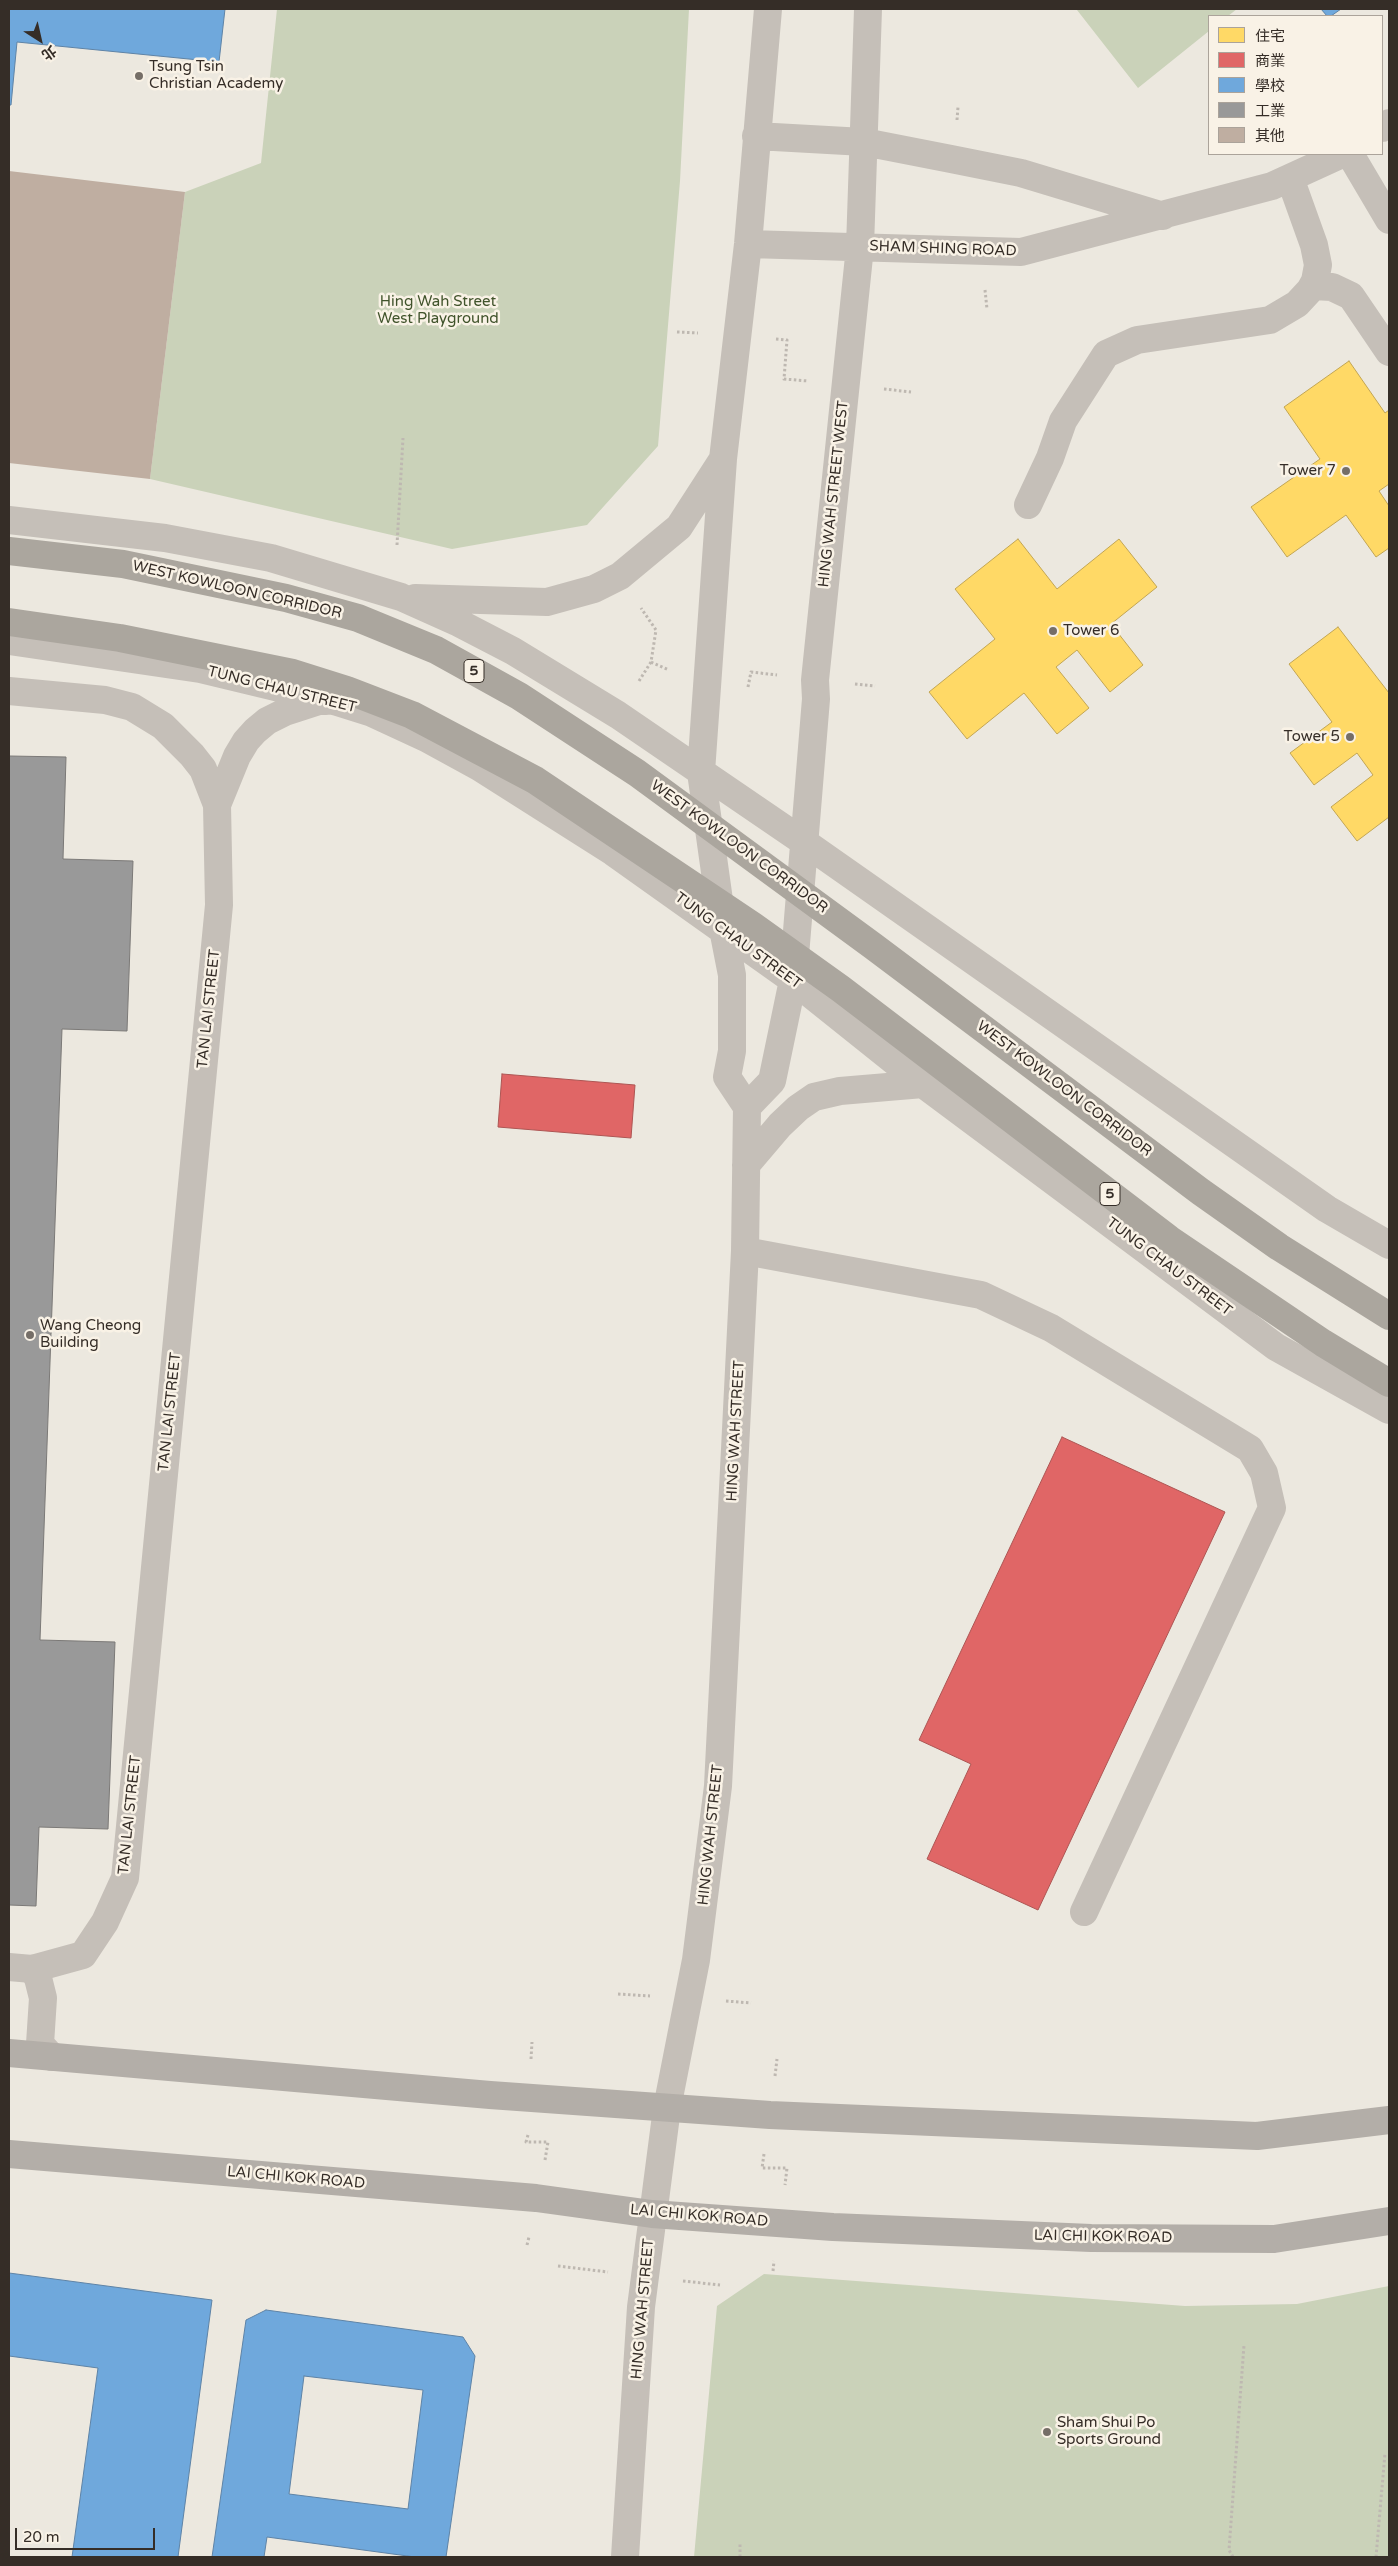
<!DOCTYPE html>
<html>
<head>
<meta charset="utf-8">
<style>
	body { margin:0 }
	#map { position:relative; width:1398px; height:2566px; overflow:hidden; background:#ece8df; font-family:"Varela Round","Noto Sans TC",sans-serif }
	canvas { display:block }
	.frame { position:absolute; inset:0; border:10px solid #352d27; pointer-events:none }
	.legend { position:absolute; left:1208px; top:15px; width:175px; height:140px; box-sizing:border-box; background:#f9f2e6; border:1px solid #aba39a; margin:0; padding:6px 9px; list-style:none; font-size:15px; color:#352d27 }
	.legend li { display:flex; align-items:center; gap:10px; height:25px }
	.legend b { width:25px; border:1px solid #aba39a }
	.north { position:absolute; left:15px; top:15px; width:50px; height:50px; -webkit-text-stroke:4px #f9f2e6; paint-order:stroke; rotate:145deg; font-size:14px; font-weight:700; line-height:20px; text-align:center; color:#352d27 }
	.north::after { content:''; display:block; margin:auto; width:18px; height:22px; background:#352d27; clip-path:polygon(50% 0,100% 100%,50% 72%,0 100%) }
	.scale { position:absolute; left:15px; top:2528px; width:140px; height:22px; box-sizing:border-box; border:2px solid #352d27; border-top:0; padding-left:6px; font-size:15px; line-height:18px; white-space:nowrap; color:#352d27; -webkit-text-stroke:4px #f9f2e6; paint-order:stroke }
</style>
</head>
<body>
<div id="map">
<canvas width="1398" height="2566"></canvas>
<div class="frame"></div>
<ul class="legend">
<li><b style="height:14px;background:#ffd966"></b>住宅</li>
<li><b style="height:14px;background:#e06666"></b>商業</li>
<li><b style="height:14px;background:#6fa8dc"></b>學校</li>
<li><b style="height:14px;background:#999"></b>工業</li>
<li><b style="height:14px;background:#bfaea1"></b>其他</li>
</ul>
<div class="north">北</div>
<div class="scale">20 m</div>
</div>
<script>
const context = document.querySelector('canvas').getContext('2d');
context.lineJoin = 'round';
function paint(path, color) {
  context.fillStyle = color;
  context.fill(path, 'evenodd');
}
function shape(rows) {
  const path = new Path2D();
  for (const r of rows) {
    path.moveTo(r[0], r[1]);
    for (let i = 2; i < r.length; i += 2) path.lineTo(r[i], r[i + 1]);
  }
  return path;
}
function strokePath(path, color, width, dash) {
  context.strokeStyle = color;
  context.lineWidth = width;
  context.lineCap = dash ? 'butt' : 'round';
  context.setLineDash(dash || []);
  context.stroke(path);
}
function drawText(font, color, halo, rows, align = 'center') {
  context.font = font + ' "Varela Round",sans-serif';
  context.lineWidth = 5;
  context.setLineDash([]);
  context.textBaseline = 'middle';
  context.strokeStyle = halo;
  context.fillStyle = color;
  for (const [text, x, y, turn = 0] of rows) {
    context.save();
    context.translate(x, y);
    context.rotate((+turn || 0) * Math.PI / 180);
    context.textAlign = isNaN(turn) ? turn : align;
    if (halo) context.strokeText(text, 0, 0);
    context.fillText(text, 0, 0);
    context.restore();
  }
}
paint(shape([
	[277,9,689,9,680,181,658,446,587,525,452,549,150,479,185,192,261,163],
	[1079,9,1237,9,1228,16,1209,16,1209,31,1138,88,1077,10],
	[764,2274,1185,2306,1297,2304,1389,2286,1389,2557,694,2557,717,2306]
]), '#cad2b9');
const homes = shape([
	[1349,361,1385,413,1389,410,1389,484,1379,491,1389,506,1389,548,1376,557,1346,515,1287,557,1251,507,1320,459,1284,407,1349,361],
	[1018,539,1057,589,1119,539,1157,587,1111,624,1143,665,1110,692,1077,650,1056,667,1089,708,1057,734,1024,693,967,739,929,692,995,639,955,589,1018,539],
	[1338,627,1389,693,1389,817,1357,841,1331,807,1373,775,1357,753,1314,785,1290,753,1332,722,1289,664,1338,627]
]);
paint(homes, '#ffd966');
strokePath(homes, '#c2a553', 1);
const shops = shape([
	[502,1074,635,1085,631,1138,498,1127,502,1074],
	[1062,1437,1225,1512,1038,1910,927,1859,971,1764,919,1740,1062,1437]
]);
paint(shops, '#e06666');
strokePath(shops, '#ad5553', 1);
const schools = shape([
	[9,9,225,9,219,62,17,42,11,105,9,105,9,9],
	[1321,9,1341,9,1331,16,1327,16,1321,9],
	[9,2273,212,2300,178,2557,72,2557,98,2368,9,2356,9,2273],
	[266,2310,463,2337,475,2356,446,2557,415,2557,267,2537,264,2557,212,2557,246,2320,266,2310],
	[304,2376,423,2390,408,2509,289,2494,304,2376]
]);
paint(schools, '#6fa8dc');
strokePath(schools, '#5e83a6', 1);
const industry = shape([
	[9,756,66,757,63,859,133,861,127,1031,62,1029,40,1640,115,1642,108,1829,39,1827,36,1906,9,1905,9,756]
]);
paint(industry, '#999');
strokePath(industry, '#7b7977', 1);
paint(shape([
	[9,171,185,192,150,479,9,463]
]), '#bfaea1');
strokePath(shape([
	[957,120,958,107],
	[985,290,987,309],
	[677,332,698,333],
	[776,339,787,340,784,379,808,381],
	[884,389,911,392],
	[397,545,403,438],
	[651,662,669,670],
	[639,681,651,662,656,630,641,608],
	[855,684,875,686],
	[748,687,751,672,777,675],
	[618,1994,650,1996],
	[726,2001,751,2003],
	[531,2059,532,2042],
	[775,2076,777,2059],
	[528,2135,526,2142,548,2142,545,2160],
	[764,2154,762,2168,787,2168,785,2185],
	[527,2245,529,2237],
	[558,2266,608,2272],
	[773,2271,774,2261],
	[683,2281,720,2285],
	[740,2557,740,2544],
	[1233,2557,1229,2550,1244,2345],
	[1376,2557,1385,2453]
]), '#beb8b1', 3, [2.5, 2.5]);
strokePath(shape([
	[1382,128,1389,123],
	[756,136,864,142,951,159,1021,173,1163,216],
	[1350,154,1389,220],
	[748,244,1021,252,1272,186,1342,154],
	[1313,286,1332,287,1351,296,1389,352],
	[1028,505,1050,458,1063,421,1106,354,1137,340,1270,320,1297,304,1310,290,1315,281,1318,265,1314,245,1290,178],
	[9,520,165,538,271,558,401,597,459,623,513,651,618,715,804,842,1327,1209,1389,1245],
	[415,598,547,602,594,589,620,576,679,527,721,462],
	[9,641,200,669,337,702,372,713,426,738,479,767,613,852,793,980,923,1084,1276,1347,1389,1410],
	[9,691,105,700,132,707,163,726,192,755,203,769,217,805],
	[747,1107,772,1081,793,980,816,699,815,680,860,247,868,9],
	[746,1165,780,1125,798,1108,814,1097,840,1091,923,1084],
	[745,1251,981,1295,1051,1328,1250,1449,1264,1473,1272,1508,1084,1912],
	[9,1967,32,1969,83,1955,105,1922,125,1878,219,905,217,805,237,756,246,741,255,731,267,721,285,712,319,701,326,701],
	[32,1969,38,1978,43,1998,40,2044,52,2057],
	[625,2557,641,2307,667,2108,696,1960,718,1786,745,1251,747,1107,727,1077,732,1051,732,975,723,929,701,772,723,459,748,244,768,9]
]), '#c5bfb8', 28);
strokePath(shape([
	[9,2053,490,2095,770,2115,1257,2136,1389,2120],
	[9,2154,536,2198,652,2214,833,2227,1091,2238,1274,2239,1389,2221]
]), '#b3aea8', 28);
strokePath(shape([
	[9,551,123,564,286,598,358,618,436,650,519,696,637,773,873,946,1201,1192,1279,1247,1389,1316],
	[9,622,120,638,293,673,347,690,412,715,535,780,753,926,841,989,1169,1239,1323,1343,1389,1383]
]), '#aba69e', 28);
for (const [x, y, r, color] of [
	[139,76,5,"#756e67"],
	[1346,471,5,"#756e67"],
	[1053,631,5,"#756e67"],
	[1350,737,5,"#756e67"],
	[30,1335,5,"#756e67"],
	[1047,2432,5,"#756e67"]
]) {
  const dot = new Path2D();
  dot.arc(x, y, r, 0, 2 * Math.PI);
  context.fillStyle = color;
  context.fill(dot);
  strokePath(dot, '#f9f2e6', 2);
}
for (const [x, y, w] of [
	[474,671,20],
	[1110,1194,20]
]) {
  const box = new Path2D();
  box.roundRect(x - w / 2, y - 11.5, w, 23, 4);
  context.fillStyle = '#f9f2e6';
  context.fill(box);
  strokePath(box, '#352d27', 1);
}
drawText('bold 14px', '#352d27', null, [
	["5",474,671],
	["5",1110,1194]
]);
drawText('15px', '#352d27', '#f9f2e6', [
	["Tsung Tsin",149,67],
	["Christian Academy",149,84],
	["Tower 7",1336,471,"right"],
	["Tower 6",1063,631],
	["Tower 5",1340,737,"right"],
	["Wang Cheong",40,1326],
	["Building",40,1343],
	["Sham Shui Po",1057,2423],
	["Sports Ground",1057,2440]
], 'left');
drawText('15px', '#352d27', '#f9f2e6', [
	["SHAM SHING ROAD",943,249,2],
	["HING WAH STREET WEST",834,494,-84],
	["WEST KOWLOON CORRIDOR",237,590,13],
	["TUNG CHAU STREET",282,690,14],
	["WEST KOWLOON CORRIDOR",739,847,36],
	["TUNG CHAU STREET",738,941,36],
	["TAN LAI STREET",209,1009,-84],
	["WEST KOWLOON CORRIDOR",1064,1089,37],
	["TUNG CHAU STREET",1169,1267,37],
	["TAN LAI STREET",170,1412,-84],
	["HING WAH STREET",736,1431,-87],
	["TAN LAI STREET",130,1815,-84],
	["HING WAH STREET",711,1835,-84],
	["LAI CHI KOK ROAD",296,2178,5],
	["LAI CHI KOK ROAD",699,2216,5],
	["LAI CHI KOK ROAD",1103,2237,1],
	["HING WAH STREET",643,2309,-85]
]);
drawText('15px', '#40532b', '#f9f2e6', [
	["Hing Wah Street",438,302],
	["West Playground",438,319]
]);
</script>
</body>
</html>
